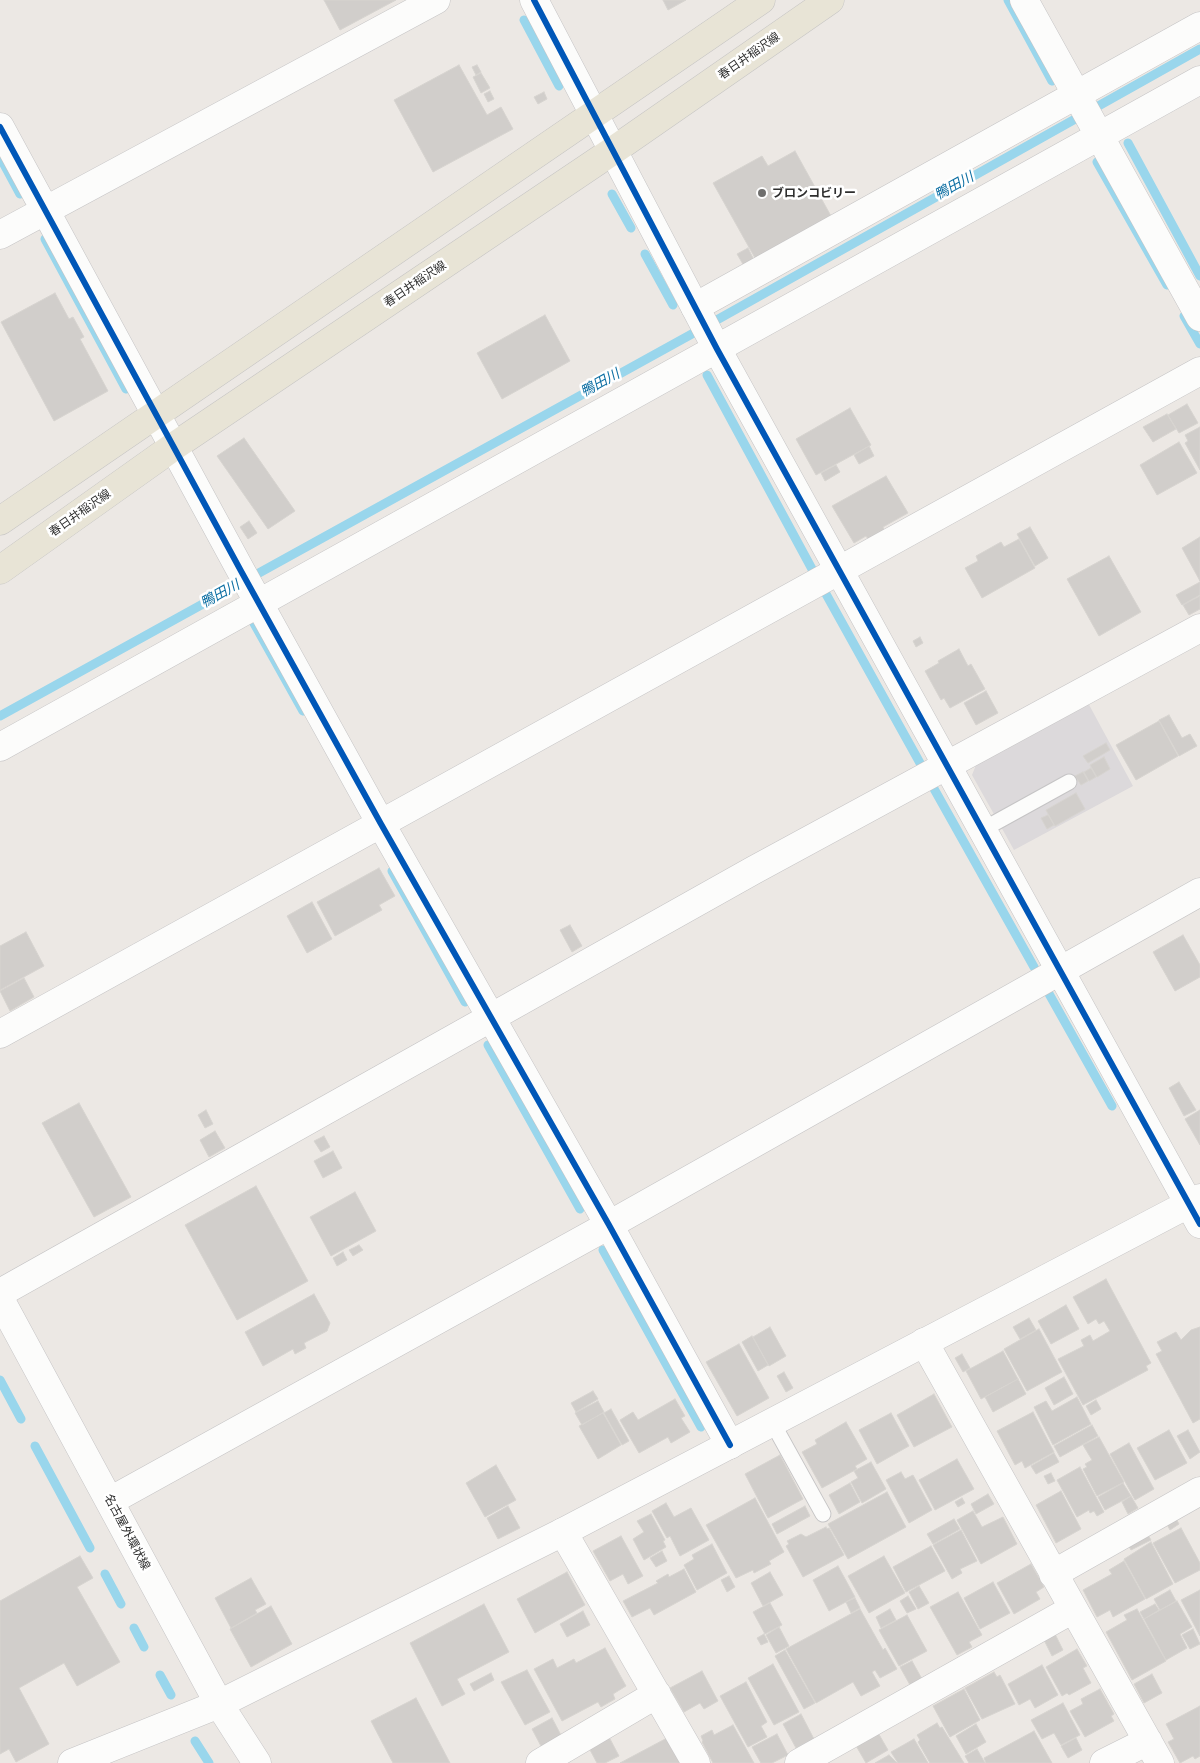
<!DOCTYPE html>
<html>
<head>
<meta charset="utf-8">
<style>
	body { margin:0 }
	canvas { display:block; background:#ece8e4 }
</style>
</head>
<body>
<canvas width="1200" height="1763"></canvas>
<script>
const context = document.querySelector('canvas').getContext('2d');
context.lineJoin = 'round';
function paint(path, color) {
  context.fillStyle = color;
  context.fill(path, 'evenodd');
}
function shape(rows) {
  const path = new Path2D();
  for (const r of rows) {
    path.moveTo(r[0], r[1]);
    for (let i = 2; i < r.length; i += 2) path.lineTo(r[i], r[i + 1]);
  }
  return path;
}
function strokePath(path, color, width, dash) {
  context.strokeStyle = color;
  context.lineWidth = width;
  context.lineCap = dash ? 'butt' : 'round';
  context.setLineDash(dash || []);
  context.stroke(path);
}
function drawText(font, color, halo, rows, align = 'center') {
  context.font = font + ' "Public Sans","Noto Sans JP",sans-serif';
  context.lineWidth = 5;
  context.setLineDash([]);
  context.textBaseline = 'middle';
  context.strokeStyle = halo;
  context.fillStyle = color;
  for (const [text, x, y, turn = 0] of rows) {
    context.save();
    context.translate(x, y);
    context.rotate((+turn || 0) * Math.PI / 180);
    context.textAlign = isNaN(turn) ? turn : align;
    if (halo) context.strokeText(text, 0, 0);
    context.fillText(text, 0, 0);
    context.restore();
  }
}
paint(shape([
	[1087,701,1133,786,1014,850,972,775,978,760]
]), '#dcd9db');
strokePath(shape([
	[1008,0,1052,81],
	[524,20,559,86],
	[1128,143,1200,276],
	[0,157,20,194],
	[1097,162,1167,285],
	[612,194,631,228],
	[45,239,126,389],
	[645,254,673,305],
	[1184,316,1200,344],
	[707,375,812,569],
	[826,594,920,763],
	[251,618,303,711],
	[0,716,690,335,1200,49],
	[933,787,1034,967],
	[392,871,465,1002],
	[1048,992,1112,1106],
	[488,1045,580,1209],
	[603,1250,701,1427],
	[0,1380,21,1419],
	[35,1446,90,1548],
	[105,1574,121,1604],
	[134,1628,144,1647],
	[160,1675,171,1695],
	[195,1741,209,1763]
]), '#99d6ec', 9);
const building = shape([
	[324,0,396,0,340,30,324,0],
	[663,0,686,0,668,10,663,0],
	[459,65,487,115,501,107,513,129,433,172,394,100,459,65],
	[477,65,481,72,476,75,472,67,477,65],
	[481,73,490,88,481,93,473,77,481,73],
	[490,91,494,99,488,102,484,94,490,91],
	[544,92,547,99,538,104,534,97,544,92],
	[795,151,831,216,755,258,713,183,762,156,768,166,795,151],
	[748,248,754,260,744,266,737,254,748,248],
	[55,293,69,319,73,317,84,337,80,339,108,391,54,421,1,322,55,293],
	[545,315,570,361,502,399,477,353,545,315],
	[1187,404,1198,423,1179,433,1168,415,1187,404],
	[850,408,871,445,816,475,796,439,850,408],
	[1167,414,1176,429,1153,442,1143,427,1167,414],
	[1200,427,1200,470,1185,443,1188,441,1185,435,1200,427],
	[244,438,295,511,268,529,217,456,244,438],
	[1179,442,1197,473,1157,495,1140,465,1179,442],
	[869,446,874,456,859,464,854,455,869,446],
	[836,465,840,472,825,481,821,473,836,465],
	[886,476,908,513,883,527,884,530,868,539,866,536,854,543,832,506,886,476],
	[249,521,257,533,248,539,240,527,249,521],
	[1030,527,1048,558,1035,566,1017,534,1030,527],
	[1200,537,1200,581,1182,548,1200,537],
	[1019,539,1035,568,982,598,965,568,978,561,976,556,1001,542,1004,547,1019,539],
	[1109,556,1141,612,1099,636,1067,579,1109,556],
	[1200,582,1200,595,1182,605,1176,595,1200,582],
	[1200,596,1200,609,1189,615,1183,605,1200,596],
	[920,637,923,643,916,647,913,641,920,637],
	[959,649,968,666,971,664,985,689,950,708,944,698,941,700,925,671,939,663,938,661,959,649],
	[986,691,998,713,976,725,964,703,986,691],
	[1169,715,1182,738,1190,734,1197,746,1179,756,1159,720,1169,715],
	[1159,721,1178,756,1136,780,1116,745,1159,721],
	[1106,743,1110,750,1088,763,1083,756,1106,743],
	[1104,757,1110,769,1097,777,1090,765,1104,757],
	[1091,768,1096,777,1089,781,1084,772,1091,768],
	[1083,772,1088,781,1081,785,1075,776,1083,772],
	[1076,793,1085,809,1055,826,1046,810,1076,793],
	[1048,815,1054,825,1047,829,1041,818,1048,815],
	[379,868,395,896,379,905,382,910,335,936,317,902,379,868],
	[312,902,332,939,307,953,287,916,312,902],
	[570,925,582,946,572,952,560,930,570,925],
	[26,932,44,966,0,990,0,946,26,932],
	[1183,935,1200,965,1200,977,1175,991,1153,952,1183,935],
	[24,978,34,997,10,1011,0,991,24,978],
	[1179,1082,1196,1110,1184,1116,1169,1088,1179,1082],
	[79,1103,131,1197,94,1217,42,1123,79,1103],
	[206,1110,213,1124,205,1128,198,1115,206,1110],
	[1200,1110,1200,1145,1185,1119,1200,1110],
	[215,1131,225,1148,209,1157,200,1140,215,1131],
	[324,1136,330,1147,321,1152,314,1141,324,1136],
	[333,1151,342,1168,323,1178,314,1161,333,1151],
	[256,1186,308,1281,237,1320,185,1225,256,1186],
	[355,1192,376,1231,331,1256,310,1217,355,1192],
	[359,1245,363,1250,353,1256,349,1250,359,1245],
	[343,1252,347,1260,337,1266,333,1258,343,1252],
	[1106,1279,1151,1363,1146,1366,1148,1370,1083,1405,1058,1359,1084,1346,1081,1340,1090,1335,1093,1341,1110,1331,1104,1321,1099,1324,1096,1319,1088,1324,1073,1297,1106,1279],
	[314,1294,330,1323,327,1331,304,1343,306,1348,295,1354,293,1349,263,1366,245,1332,314,1294],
	[1066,1305,1079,1329,1051,1344,1038,1321,1066,1305],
	[1029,1318,1036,1330,1020,1339,1013,1327,1029,1318],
	[770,1327,786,1356,769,1366,753,1337,770,1327],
	[1200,1327,1200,1419,1193,1423,1156,1354,1162,1351,1157,1342,1176,1332,1181,1340,1191,1330,1200,1327],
	[1039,1329,1062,1372,1027,1391,1004,1349,1039,1329],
	[752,1336,768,1365,758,1371,742,1342,752,1336],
	[739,1344,769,1398,737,1416,706,1362,739,1344],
	[1003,1351,1018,1379,981,1399,966,1371,1003,1351],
	[962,1354,970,1368,963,1372,955,1358,962,1354],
	[784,1372,793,1388,786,1392,777,1376,784,1372],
	[1064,1377,1073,1394,1054,1405,1045,1388,1064,1377],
	[1018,1379,1026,1394,993,1412,985,1397,1018,1379],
	[593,1391,598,1399,576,1412,571,1403,593,1391],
	[934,1394,952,1427,914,1447,897,1415,934,1394],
	[1077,1397,1091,1424,1053,1445,1034,1407,1046,1401,1052,1411,1077,1397],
	[675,1399,685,1416,681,1418,690,1432,671,1443,668,1437,639,1453,620,1420,633,1412,638,1420,675,1399],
	[1096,1400,1101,1409,1091,1415,1086,1406,1096,1400],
	[598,1401,604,1412,582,1425,575,1413,598,1401],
	[611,1409,629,1441,622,1445,604,1413,611,1409],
	[1033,1412,1054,1452,1025,1468,1022,1461,1015,1465,997,1431,1033,1412],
	[603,1413,621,1445,598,1459,579,1426,603,1413],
	[891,1413,909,1446,877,1464,859,1430,891,1413],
	[846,1422,867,1459,855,1466,857,1469,822,1488,802,1452,817,1444,815,1440,846,1422],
	[1092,1425,1098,1436,1060,1457,1054,1446,1092,1425],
	[1169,1430,1187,1463,1155,1480,1137,1448,1169,1430],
	[1188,1430,1200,1452,1190,1459,1177,1436,1188,1430],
	[1099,1437,1124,1482,1097,1496,1083,1469,1087,1467,1085,1464,1092,1460,1083,1445,1099,1437],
	[1129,1443,1154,1489,1135,1500,1110,1454,1129,1443],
	[1054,1453,1059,1462,1036,1474,1031,1466,1054,1453],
	[780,1455,803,1499,768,1518,745,1474,780,1455],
	[957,1459,974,1489,935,1510,919,1480,957,1459],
	[871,1462,886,1489,862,1503,851,1482,858,1478,854,1471,871,1462],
	[496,1465,516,1500,485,1517,466,1483,496,1465],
	[1080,1467,1104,1512,1097,1516,1094,1511,1090,1513,1089,1510,1077,1517,1057,1480,1080,1467],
	[901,1472,905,1479,913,1475,932,1510,909,1523,886,1480,901,1472],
	[1051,1473,1055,1481,1048,1484,1044,1476,1051,1473],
	[850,1483,860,1502,839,1514,829,1495,850,1483],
	[1123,1483,1131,1496,1105,1510,1098,1497,1123,1483],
	[1061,1491,1081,1529,1056,1543,1036,1505,1061,1491],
	[887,1492,906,1527,848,1559,828,1524,887,1492],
	[988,1494,994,1504,976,1514,971,1504,988,1494],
	[1131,1496,1138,1508,1128,1514,1122,1502,1131,1496],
	[755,1498,784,1552,769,1561,771,1564,754,1573,753,1570,736,1578,706,1525,755,1498],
	[962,1498,965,1503,958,1507,955,1502,962,1498],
	[666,1503,674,1517,691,1508,709,1540,680,1556,670,1536,667,1538,652,1511,666,1503],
	[508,1506,520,1528,498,1539,487,1518,508,1506],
	[805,1506,810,1516,777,1534,772,1524,805,1506],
	[973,1511,982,1527,1003,1517,1017,1544,981,1564,957,1520,973,1511],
	[651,1514,665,1540,663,1541,666,1547,644,1560,633,1539,644,1532,637,1521,651,1514],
	[1174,1515,1179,1524,1170,1530,1165,1521,1174,1515],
	[954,1519,960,1529,933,1544,927,1534,954,1519],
	[826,1527,827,1529,829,1528,844,1555,803,1577,786,1546,789,1544,787,1541,801,1534,806,1537,826,1527],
	[1181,1528,1200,1563,1200,1570,1175,1583,1153,1543,1181,1528],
	[961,1530,977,1561,960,1569,962,1573,952,1579,933,1545,961,1530],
	[1145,1530,1151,1540,1131,1550,1126,1541,1145,1530],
	[621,1536,643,1576,628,1584,623,1574,610,1581,593,1551,621,1536],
	[1151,1542,1173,1584,1146,1599,1124,1559,1151,1542],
	[712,1544,727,1573,697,1590,684,1565,694,1559,692,1555,712,1544],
	[931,1546,945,1571,906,1592,893,1567,931,1546],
	[662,1551,667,1561,656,1567,650,1558,662,1551],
	[80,1556,93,1578,77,1587,120,1662,77,1686,64,1663,19,1688,49,1744,16,1762,9,1749,0,1754,0,1601,80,1556],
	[884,1556,905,1593,869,1613,848,1576,884,1556],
	[1124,1561,1145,1599,1113,1617,1110,1610,1097,1617,1083,1590,1112,1574,1109,1570,1124,1561],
	[1031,1564,1044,1587,1036,1592,1040,1599,1014,1614,997,1583,1031,1564],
	[838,1566,855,1597,829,1611,813,1580,838,1566],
	[684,1569,696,1592,654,1615,650,1608,632,1617,623,1601,658,1583,656,1581,668,1574,669,1577,684,1569],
	[567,1572,585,1605,535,1633,517,1599,567,1572],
	[770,1572,783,1595,763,1606,751,1583,770,1572],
	[729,1576,735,1587,727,1592,721,1580,729,1576],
	[251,1578,266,1604,255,1610,257,1613,231,1628,215,1598,251,1578],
	[993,1582,1010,1613,980,1629,964,1598,993,1582],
	[919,1586,929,1603,918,1609,909,1592,919,1586],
	[1170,1590,1176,1601,1160,1610,1154,1599,1170,1590],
	[1200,1590,1200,1636,1181,1600,1200,1590],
	[958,1592,982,1635,969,1642,972,1647,957,1655,930,1607,958,1592],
	[908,1596,916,1609,907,1613,900,1601,908,1596],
	[855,1598,860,1608,851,1613,846,1602,855,1598],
	[1177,1601,1192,1627,1180,1634,1187,1648,1166,1660,1144,1619,1177,1601],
	[770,1603,782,1625,765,1634,753,1612,770,1603],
	[484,1604,509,1652,457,1679,465,1694,442,1706,410,1643,484,1604],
	[1155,1604,1159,1610,1144,1619,1140,1612,1155,1604],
	[271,1606,292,1644,251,1667,230,1629,271,1606],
	[860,1609,883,1650,885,1648,897,1669,880,1678,875,1670,872,1672,880,1686,861,1696,853,1682,816,1703,786,1649,860,1609],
	[890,1609,896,1620,881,1628,876,1617,890,1609],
	[1137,1609,1166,1661,1132,1680,1106,1632,1127,1620,1124,1615,1137,1609],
	[583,1611,590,1625,567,1637,560,1624,583,1611],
	[907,1615,927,1651,899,1666,879,1630,907,1615],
	[779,1627,789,1646,776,1653,766,1635,779,1627],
	[1193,1629,1200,1644,1190,1649,1182,1635,1193,1629],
	[764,1634,768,1642,761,1645,757,1638,764,1634],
	[1055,1634,1063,1650,1052,1656,1044,1640,1055,1634],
	[605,1648,626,1686,613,1694,615,1699,601,1707,598,1702,562,1721,534,1669,553,1659,557,1668,574,1659,576,1663,605,1648],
	[1077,1649,1087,1666,1083,1668,1091,1683,1069,1695,1067,1693,1062,1696,1046,1667,1077,1649],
	[785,1650,815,1703,804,1709,775,1656,785,1650],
	[912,1661,922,1679,910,1685,900,1667,912,1661],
	[773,1664,799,1712,774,1725,748,1678,773,1664],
	[1042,1665,1058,1695,1035,1708,1030,1699,1019,1705,1008,1684,1042,1665],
	[527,1670,550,1712,525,1725,501,1682,527,1670],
	[702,1671,718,1701,704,1709,700,1703,684,1712,670,1688,702,1671],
	[994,1672,997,1677,1000,1675,1015,1704,982,1719,965,1688,994,1672],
	[491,1673,494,1680,474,1691,470,1684,491,1673],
	[1152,1674,1162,1693,1144,1703,1134,1684,1152,1674],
	[746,1682,767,1722,761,1726,767,1737,748,1747,720,1696,746,1682],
	[964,1689,980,1720,950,1737,933,1706,964,1689],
	[1100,1689,1114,1714,1111,1716,1114,1721,1085,1737,1070,1711,1083,1704,1081,1699,1100,1689],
	[416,1698,450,1763,393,1763,371,1721,416,1698],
	[1063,1703,1080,1735,1061,1745,1054,1733,1042,1739,1031,1720,1063,1703],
	[1200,1706,1200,1756,1195,1759,1193,1756,1180,1763,1168,1742,1174,1739,1166,1724,1200,1706],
	[801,1714,814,1739,796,1748,783,1724,801,1714],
	[552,1718,562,1737,542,1748,532,1729,552,1718],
	[937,1723,940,1728,942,1727,964,1763,930,1763,918,1742,920,1740,917,1735,937,1723],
	[976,1724,986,1742,966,1754,956,1736,976,1724],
	[733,1725,754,1763,713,1763,702,1742,703,1741,701,1736,712,1730,714,1735,733,1725],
	[877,1731,888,1750,866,1763,855,1744,877,1731],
	[1034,1731,1052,1763,986,1763,984,1758,1034,1731],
	[777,1734,788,1755,772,1763,761,1763,752,1747,777,1734],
	[609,1737,619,1756,605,1763,597,1763,589,1748,609,1737],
	[667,1738,680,1763,620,1763,667,1738],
	[1076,1738,1082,1750,1068,1758,1061,1746,1076,1738],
	[914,1739,928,1763,898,1763,891,1752,914,1739],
	[977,1749,985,1763,969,1763,965,1756,977,1749],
	[889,1755,897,1763,875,1763,889,1755]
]);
paint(building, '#d1cecb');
strokePath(building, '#d7d4d0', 1);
const lane = shape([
	[982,830,1069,782],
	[772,1422,823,1514]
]);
const street = shape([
	[1024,0,1200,317],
	[0,127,241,571,381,824,609,1225,730,1445],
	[0,235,436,0],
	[695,307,1200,26],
	[0,747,1200,80],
	[0,1034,1200,371],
	[0,1293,754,870,1200,628],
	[924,1342,1160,1763],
	[110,1501,609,1225,1200,892],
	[563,1532,696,1763],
	[1053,1574,1200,1491],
	[72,1763,219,1704],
	[540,1763,657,1694],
	[799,1763,1073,1609],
	[1104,1763,1148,1741]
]);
const secondary = shape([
	[534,0,717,349,1200,1224],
	[0,1299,219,1704,257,1763],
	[219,1704,563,1532,1200,1198]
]);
const primary = shape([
	[0,521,761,0],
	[0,570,173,447,614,150,830,0]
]);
strokePath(lane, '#c5c4c5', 17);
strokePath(street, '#c5c4c5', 29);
strokePath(secondary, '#c5c4c5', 29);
strokePath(primary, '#c6c5c4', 29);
strokePath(lane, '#fcfcfb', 15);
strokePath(street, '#fcfcfb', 28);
strokePath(secondary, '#fcfcfb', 28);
strokePath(primary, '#e8e4d6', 28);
strokePath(shape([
	[534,0,717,349,1200,1224],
	[0,127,241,571,381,824,609,1225,730,1445]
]), '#0057b8', 6);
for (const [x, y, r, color] of [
	[762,193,5,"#706f6e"]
]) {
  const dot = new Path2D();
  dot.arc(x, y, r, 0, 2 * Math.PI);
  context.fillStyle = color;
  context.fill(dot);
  strokePath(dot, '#fff', 2);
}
drawText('12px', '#2e2e2e', '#fff', [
	["春日井稲沢線",749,56,-35],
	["春日井稲沢線",415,284,-34],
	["春日井稲沢線",80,513,-35],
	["名古屋外環状線",127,1532,62]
]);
drawText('bold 12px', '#2e2e2e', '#fff', [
	["ブロンコビリー",772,193]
], 'left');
drawText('italic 14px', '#0d6fa3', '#fff', [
	["鴨田川",954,186,-29],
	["鴨田川",600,383,-29],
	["鴨田川",220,594,-29]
]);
</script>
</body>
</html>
